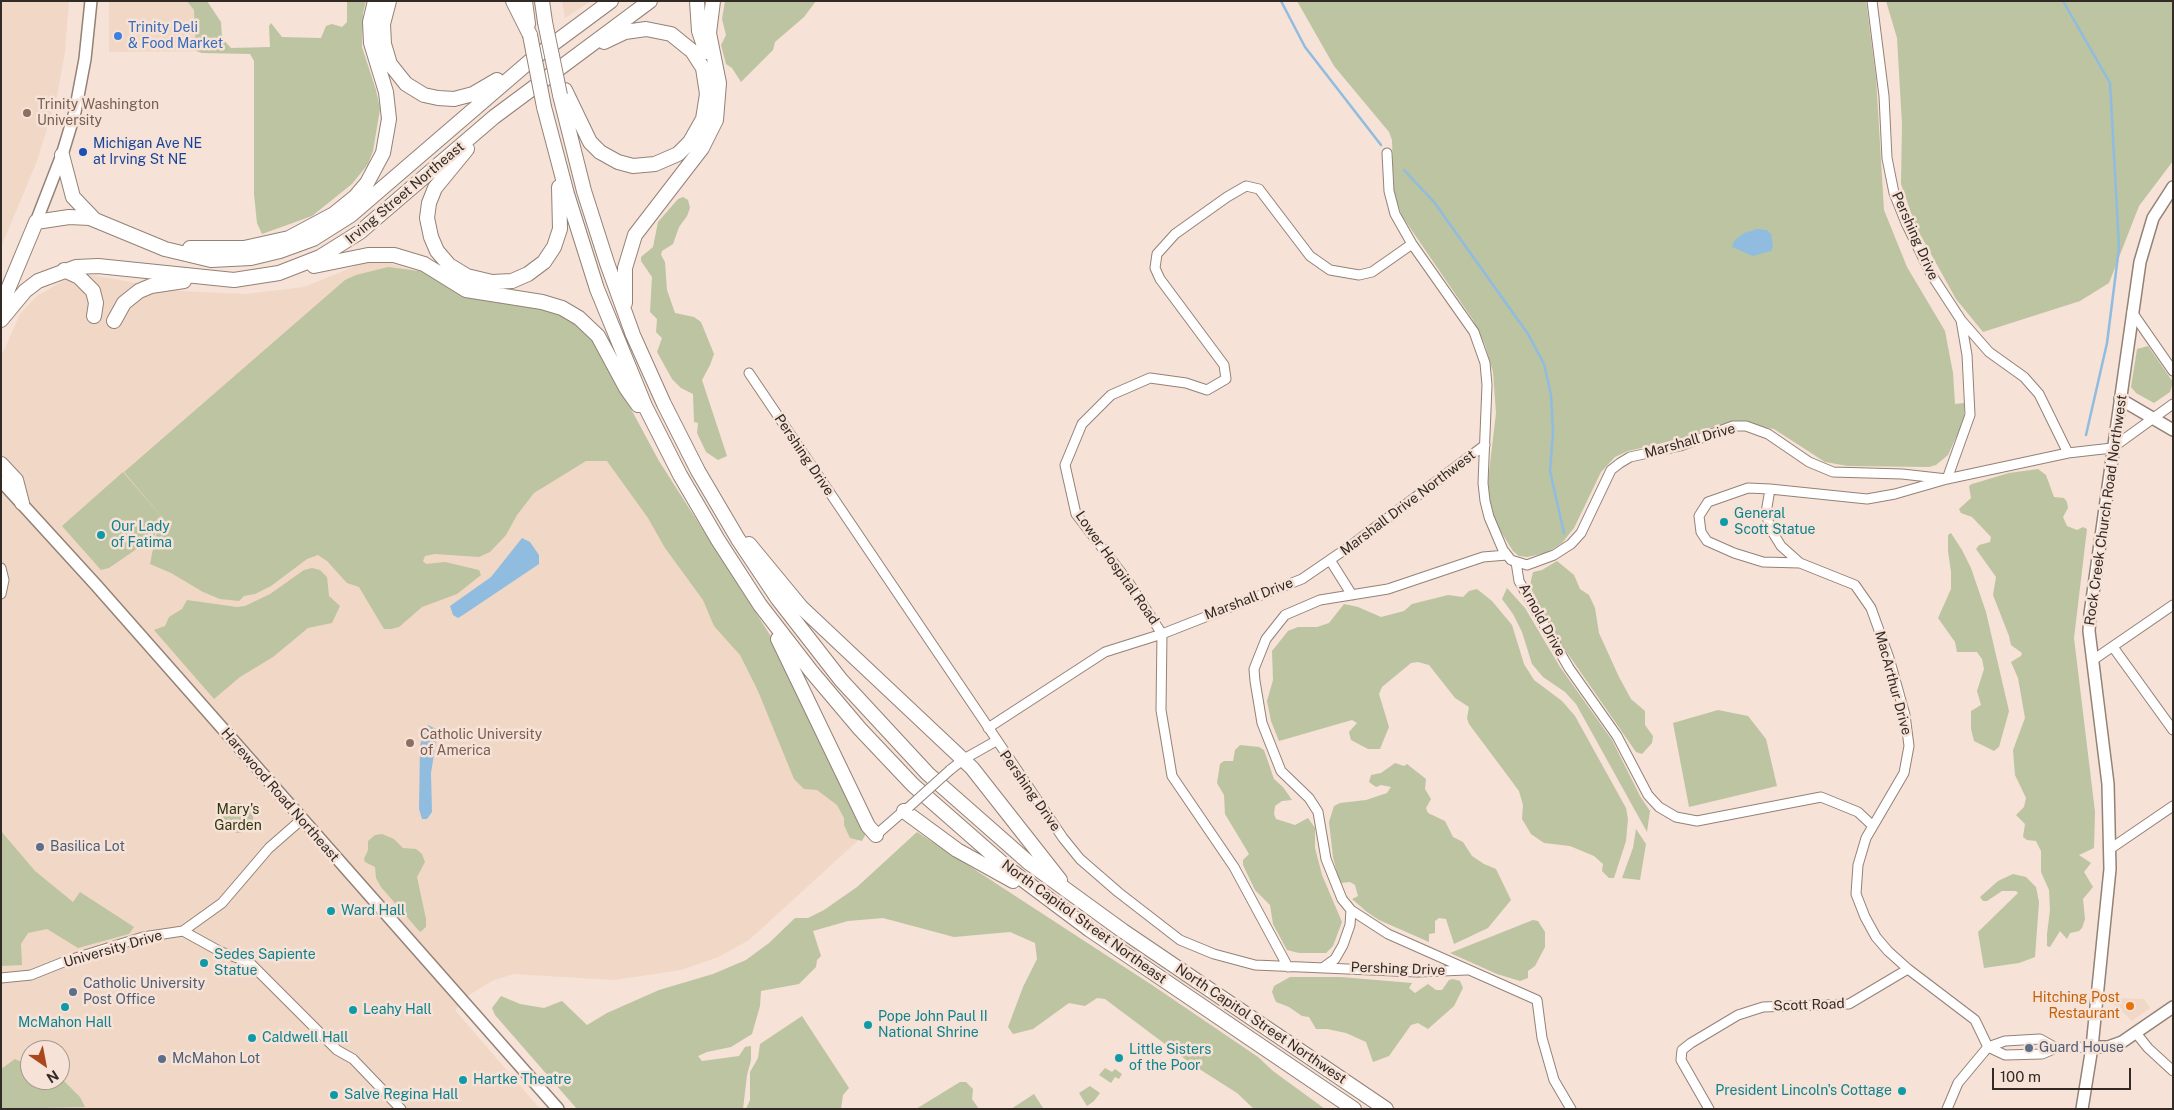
<!DOCTYPE html>
<html>
<head>
<meta charset="utf-8">
<style>
	body { margin:0 }
	#map { position:relative; width:2174px; height:1110px; overflow:hidden; background:#f6e2d6; font-family:"Public Sans",sans-serif }
	canvas { display:block }
	.frame { position:absolute; inset:0; border:2px solid #312a25; pointer-events:none }
	.north { position:absolute; left:20px; top:1040px; width:50px; height:50px; box-sizing:border-box; background:#f6e2d6; border:1px solid #a7988f; border-radius:50%; rotate:147deg; font-size:14px; font-weight:700; line-height:20px; text-align:center; color:#312a25 }
	.north::after { content:''; display:block; margin:auto; width:18px; height:22px; background:#ac461b; clip-path:polygon(50% 0,100% 100%,50% 72%,0 100%) }
	.scale { position:absolute; left:1992px; top:1068px; width:139px; height:22px; box-sizing:border-box; border:2px solid #312a25; border-top:0; padding-left:6px; font-size:15px; line-height:18px; white-space:nowrap; color:#312a25; -webkit-text-stroke:4px #f6e2d6; paint-order:stroke }
</style>
</head>
<body>
<div id="map">
<canvas width="2174" height="1110"></canvas>
<div class="frame"></div>
<div class="north">N</div>
<div class="scale">100 m</div>
</div>
<script>
const context = document.querySelector('canvas').getContext('2d');
context.lineJoin = 'round';
function paint(path, color) {
  context.fillStyle = color;
  context.fill(path, 'evenodd');
}
function shape(rows) {
  const path = new Path2D();
  for (const r of rows) {
    if (r.length === 3) {
      path.moveTo(r[0] + r[2], r[1]);
      path.arc(r[0], r[1], r[2], 0, 2 * Math.PI);
      continue;
    }
    path.moveTo(r[0], r[1]);
    for (let i = 2; i < r.length; i += 2) path.lineTo(r[i], r[i + 1]);
  }
  return path;
}
function strokePath(path, color, width, dash) {
  context.strokeStyle = color;
  context.lineWidth = width;
  context.lineCap = dash ? 'butt' : 'round';
  context.setLineDash(dash || []);
  context.stroke(path);
}
function drawText(font, color, halo, rows, align = 'center') {
  context.font = font + ' "Public Sans",sans-serif';
  context.lineWidth = 5;
  context.setLineDash([]);
  context.textBaseline = 'middle';
  context.strokeStyle = halo;
  context.fillStyle = color;
  for (const [text, x, y, turn = 0] of rows) {
    context.save();
    context.translate(x, y);
    context.rotate((+turn || 0) * Math.PI / 180);
    context.textAlign = isNaN(turn) ? turn : align;
    if (halo) context.strokeText(text, 0, 0);
    context.fillText(text, 0, 0);
    context.restore();
  }
}
paint(shape([
	[1,1,69,1,65,52,57,96,37,161,1,247],
	[109,1,196,1,218,51,109,52],
	[562,1,591,1,565,18],
	[388,262,523,307,863,836,749,940,718,957,681,970,614,980,513,974,492,981,469,995,455,1010,540,1109,1,1109,1,357,20,314,37,296,66,279,92,275,180,291,245,294,304,287,363,263],
	[30,1050,60,1050,60,1080,30,1080],
	[2113,998,2144,999,2150,1008,2132,1021,2113,1003]
]), '#f1d7c6');
paint(shape([
	[187,1,207,1,221,22,222,38,231,48,270,47,269,26,271,23,282,37,321,38,326,26,332,24,342,27,347,22,347,1,366,1,363,13,362,47,376,90,380,109,373,151,368,164,352,184,312,216,262,234,257,223,254,194,254,61,250,54,202,53,196,51,194,10],
	[725,1,816,1,804,17,775,42,773,50,741,82,732,68,726,64,721,45,726,35,722,19],
	[1297,1,1866,1,1876,78,1884,210,1907,267,1945,331,1953,373,1955,404,1964,403,1964,420,1948,455,1936,465,1929,467,1848,466,1825,462,1774,429,1739,422,1710,428,1680,439,1628,451,1615,457,1601,472,1574,528,1562,543,1546,553,1527,557,1519,556,1513,551,1496,524,1489,496,1488,481,1496,413,1493,372,1485,345,1473,320,1402,216,1394,194,1392,140,1389,132,1334,66],
	[1886,1,2173,1,2173,161,2139,206,2109,283,2080,301,1983,332,1956,299,1916,227,1901,184,1902,124,1897,38],
	[683,197,688,200,690,208,687,216,679,227,673,244,662,251,661,255,665,262,667,290,675,313,694,317,701,322,714,354,710,365,702,380,727,456,718,460,706,452,697,433,698,423,694,422,693,394,681,388,672,379,657,352,662,338,656,332,657,319,650,312,652,277,641,261,641,257,653,247,658,222,678,199],
	[388,267,427,272,521,304,561,313,589,331,659,461,770,635,786,664,866,833,862,841,850,838,844,825,844,818,837,805,817,790,804,789,794,779,758,691,740,655,714,626,703,600,665,548,648,518,607,461,586,461,534,493,517,515,506,535,490,552,479,557,435,554,425,556,423,561,426,564,445,562,479,570,481,575,457,594,422,607,399,627,391,629,384,629,359,587,347,583,327,561,318,555,307,559,271,586,255,594,244,596,239,601,220,599,203,592,171,573,150,564,155,539,162,517,124,472,345,280,356,275],
	[2148,346,2173,382,2170,392,2154,403,2136,393,2131,387,2137,349],
	[2038,469,2046,475,2054,497,2064,498,2067,502,2068,508,2063,517,2067,526,2077,530,2083,527,2087,529,2074,638,2095,812,2094,848,2079,855,2091,863,2084,872,2093,887,2083,899,2085,919,2082,928,2079,931,2070,933,2067,939,2060,931,2050,947,2047,946,2047,934,2050,910,2049,890,2041,872,2041,851,2036,841,2027,840,2023,837,2025,824,2016,815,2024,807,2026,798,2015,775,2013,750,2025,718,2018,678,2011,662,2021,656,2022,653,2011,645,2009,636,1993,595,1996,577,1976,549,1979,545,1990,542,1991,537,1972,517,1961,513,1959,509,1971,498,1969,486,1972,484,2009,473],
	[123,472,161,516,151,546,138,548,109,568,101,570,62,526],
	[1951,533,1962,550,1971,568,1986,612,2009,711,1999,747,1994,751,1974,741,1971,729,1971,711,1981,705,1977,691,1984,669,1982,659,1977,652,1957,652,1955,642,1938,618,1951,589,1951,572,1948,551,1948,535],
	[1557,561,1574,575,1580,589,1589,595,1595,608,1599,633,1619,677,1631,699,1645,711,1645,725,1653,736,1652,743,1642,754,1636,752,1559,641,1532,591,1530,585,1533,572,1542,570],
	[312,568,320,570,327,577,329,596,340,606,332,623,308,628,273,657,240,677,214,699,154,630,165,626,169,617,182,609,187,600,237,607,245,606,270,594,304,570],
	[1507,588,1525,608,1560,667,1612,740,1640,796,1650,811,1647,832,1576,704,1565,692,1543,677,1532,664,1522,632,1513,614,1502,599],
	[1477,589,1492,601,1512,625,1524,664,1534,680,1562,701,1575,716,1626,808,1628,819,1626,841,1614,878,1609,878,1602,871,1603,864,1594,856,1570,846,1544,843,1531,834,1522,819,1523,805,1519,791,1469,724,1467,718,1469,707,1455,698,1429,665,1418,662,1411,663,1382,687,1379,694,1389,727,1380,749,1368,749,1351,740,1349,732,1357,723,1352,720,1279,741,1271,721,1267,701,1273,680,1272,651,1288,631,1298,627,1317,627,1329,623,1344,604,1358,607,1381,617,1404,611,1412,604,1448,595,1463,597,1469,591],
	[1718,710,1748,716,1766,739,1777,786,1689,807,1673,723],
	[1240,745,1259,747,1264,750,1274,779,1283,787,1292,800,1282,801,1275,806,1274,814,1276,819,1295,825,1308,818,1315,828,1315,848,1322,875,1342,922,1333,946,1326,953,1299,953,1287,950,1273,924,1270,905,1255,890,1243,865,1243,860,1249,854,1225,814,1224,795,1217,783,1220,764,1224,761,1233,761,1235,750],
	[1395,763,1404,766,1407,764,1426,779,1425,789,1431,799,1426,808,1428,813,1445,821,1453,837,1463,842,1472,856,1484,864,1496,869,1511,900,1488,928,1454,944,1446,919,1439,918,1435,921,1435,933,1429,934,1429,942,1379,920,1367,912,1352,899,1358,896,1355,885,1350,882,1341,883,1338,877,1333,857,1329,822,1334,806,1340,803,1366,800,1387,793,1391,787,1381,785,1376,787,1369,782,1371,775,1381,773],
	[238,818,15],
	[1636,829,1646,844,1640,880,1622,878,1633,848],
	[1,831,35,871,73,902,80,892,134,927,129,934,78,948,47,929,28,933,21,944,22,965,1,966],
	[917,832,1152,985,1258,1057,1273,1071,1325,1109,1254,1109,1237,1093,1193,1065,1105,999,1097,998,1085,1006,1069,1003,1033,1029,1013,1034,1008,1027,1023,987,1037,959,1035,943,1010,932,954,937,883,918,848,921,813,931,821,956,817,960,816,967,799,984,761,991,760,1006,752,1034,731,1047,707,1052,698,1056,702,1061,739,1056,745,1047,751,1046,751,1060,747,1075,743,1109,577,1109,495,1015,492,1008,501,996,520,1004,544,1008,562,1001,587,1025,607,1013,659,990,713,974,746,960,769,943,795,918,808,918,824,910,857,887],
	[382,834,394,839,403,848,416,849,422,854,425,862,417,877,426,919,426,927,420,932,381,887,376,878,375,867,365,862,364,859,368,850,368,841,375,835],
	[2013,874,2026,877,2036,887,2039,902,2035,957,2019,963,1984,968,1978,932,2018,893,2016,891,2002,891,1987,901,1983,901,1980,897,1998,881],
	[1533,920,1538,921,1545,932,1545,947,1535,966,1528,971,1528,978,1520,981,1497,974,1450,953],
	[1290,977,1341,977,1412,983,1409,988,1415,993,1428,984,1436,990,1442,990,1449,980,1453,979,1460,981,1463,988,1454,1006,1428,1029,1418,1023,1411,1025,1389,1056,1373,1062,1366,1042,1346,1033,1327,1029,1316,1029,1309,1017,1302,1016,1289,1007,1276,1002,1272,992,1274,986],
	[802,1016,849,1088,843,1095,841,1109,746,1109,750,1100,750,1072,758,1058,760,1044],
	[15,1059,30,1066,30,1080,60,1079,64,1081,80,1097,85,1107,1,1109,1,1069],
	[1105,1068,1112,1072,1115,1069,1122,1074,1119,1079,1115,1077,1111,1083,1099,1075],
	[960,1082,966,1082,973,1089,972,1099,979,1109,916,1109],
	[1090,1086,1100,1093,1094,1101,1087,1106,1079,1093],
	[1034,1094,1043,1108,1011,1109]
]), '#bcc4a1');
paint(shape([
	[1757,229,1767,230,1771,234,1773,246,1771,251,1753,256,1732,247,1734,241,1744,233],
	[522,538,530,542,539,555,539,564,463,615,458,618,453,615,450,606,491,577],
	[428,725,436,729,437,735,431,773,432,812,427,819,422,819,419,809,420,746,424,729]
]), '#90bce0');
strokePath(shape([
	[1281,1,1305,47,1381,145],
	[2063,1,2110,83,2111,100,2119,248,2107,343,2086,435],
	[1404,170,1434,202,1528,334,1544,364,1551,395,1553,432,1550,471,1564,533]
]), '#90bce0', 2.5);
const street = shape([
	[1872,1,1884,96,1887,158,1894,193,1906,223,1931,274,1961,320,1989,352,2024,377,2039,394,2068,453],
	[1387,153,1389,191,1395,214,1412,244,1474,332,1485,363,1487,385,1483,483,1485,501,1489,517,1503,550,1511,560,1527,565,1554,555,1571,544,1581,533,1611,470,1620,463,1630,457,1680,446,1733,426,1746,426,1768,434,1809,462,1833,472,1902,474,1947,479,2068,453,2112,448,2173,404],
	[2132,312,2173,371],
	[1961,320,1967,355,1970,415,1947,479,1895,494,1867,499,1770,489,1766,513,1770,528,1781,546,1800,563,1855,585,1871,608,1889,658,1905,715,1909,746,1904,773,1866,838,1858,865,1856,894,1865,917,1876,937,1888,951,1908,969,1975,1020,1988,1047],
	[749,373,1063,838,1080,859,1118,892,1180,940,1214,954,1255,965,1417,972,1467,970],
	[1770,489,1748,488,1708,502,1699,516,1701,532,1707,541,1734,553,1763,562,1800,563],
	[1507,555,1483,557,1388,589,1320,600,1285,615,1266,639,1254,669,1255,681,1262,723,1281,771,1309,798,1318,812,1326,859,1342,899,1351,910,1388,934,1537,1000,1542,1038,1554,1080,1571,1109],
	[1330,560,1352,595],
	[1516,562,1519,581,1527,595,1569,668,1617,736,1648,795,1659,807,1676,817,1697,821,1821,797,1858,812,1873,826],
	[1,568,4,580,1,594],
	[2113,647,2173,730],
	[2093,660,2173,605],
	[988,728,1105,652,1162,634,1302,579,1353,544,1485,445],
	[950,770,964,759,996,741],
	[876,835,907,808],
	[2110,849,2173,806],
	[183,931,221,952,249,962,337,1050,353,1059,401,1109],
	[1288,967,1234,867,1172,776,1161,710,1162,634,1127,580,1076,514,1065,465,1082,424,1111,395,1150,378,1186,383,1207,390,1226,379,1224,365,1160,279,1155,268,1157,254,1175,234,1227,197,1246,186,1259,189,1310,256,1330,270,1359,275,1372,272,1412,244],
	[1324,967,1335,959,1343,945,1350,925,1351,910],
	[1,978,31,975,66,961,143,937,183,931,222,903,269,848,301,820],
	[2136,1033,2148,1048,2173,1071],
	[1988,1047,2005,1055,2042,1054,2056,1048,2092,1047],
	[1988,1047,2005,1041,2040,1039,2056,1048],
	[1709,1109,1681,1060,1682,1050,1691,1043,1738,1015,1763,1007,1849,1004,1908,969],
	[1947,1109,1958,1083,1988,1047]
]);
const secondary = shape([
	[36,222,62,155,75,112,85,59,91,1],
	[2120,399,2173,430],
	[1,481,96,585,558,1109],
	[2092,1047,2108,1047,2122,1042,2173,1007],
	[2082,1109,2092,1047,2110,869,2108,784,2089,631,2090,614,2140,262,2153,218,2173,187]
]);
const primary = shape([
	[389,1,383,24,384,44,390,64,406,84,424,95,438,98,454,99,473,94,497,80],
	[513,1,530,35],
	[525,1,528,24],
	[542,1,545,22],
	[697,1,699,31,706,52],
	[565,90,590,142,600,152,618,162,633,166,655,164,678,154,690,142,703,119,707,94,703,68,692,51,671,34,646,29,625,32,604,42],
	[560,95,584,191,607,263,633,335,664,404,698,471,738,539,778,599,841,680,928,774,1028,862,1123,931,1386,1109],
	[544,107,567,194,597,289,645,406,680,475,718,540,760,605,811,671,860,729,913,785,1010,870,1090,930,1354,1109],
	[467,149,435,188,429,203,427,218,431,237,437,251,449,265,467,276,492,282,512,281,528,274,544,262,554,247,560,229,559,187],
	[62,155,73,197,94,219],
	[190,248,244,248,289,238,334,214,355,197,367,183,383,153,389,119,386,92,371,43,370,22,375,1],
	[314,266,368,255,394,255,424,264,466,290,542,302,562,308,579,318,598,336,626,388,638,405],
	[64,270,79,277,93,291,96,303,94,316],
	[625,303,625,268,635,235,702,148,716,120,719,83,709,33,713,1],
	[1,306,36,222,69,217,90,218,165,249,211,260,251,258,280,251,313,239,351,215,530,61,611,1],
	[1,320,25,291,38,281,76,267,98,266,234,280,279,273,320,257,360,232,494,117,650,1],
	[114,321,124,303,139,291,151,286,184,281],
	[1,464,16,480,22,503],
	[749,544,801,607,972,768,1060,880],
	[778,639,868,826,876,835],
	[904,811,957,850,1013,881]
]);
strokePath(street, '#948277', 11);
strokePath(secondary, '#948277', 14);
strokePath(primary, '#948277', 16);
strokePath(street, '#fff', 9);
strokePath(secondary, '#fff', 11);
strokePath(primary, '#fff', 14);
const streetBridge = shape([
	[909,807,950,770]
]);
const primaryBridge = shape([
	[545,22,560,95],
	[530,35,544,107]
]);
strokePath(streetBridge, '#948277', 11, []);
strokePath(primaryBridge, '#948277', 16, []);
strokePath(streetBridge, '#fff', 9);
strokePath(primaryBridge, '#fff', 14);
for (const [x, y, r, color] of [
	[118,36,5,"#3f7fe0"],
	[27,113,5,"#8d6e63"],
	[83,152,5,"#1a4fb4"],
	[1724,522,5,"#0f9aa8"],
	[101,535,5,"#0f9aa8"],
	[410,743,5,"#8d6e63"],
	[40,847,5,"#5c6f8a"],
	[331,911,5,"#0f9aa8"],
	[204,963,5,"#0f9aa8"],
	[73,992,5,"#5c6f8a"],
	[2130,1006,5,"#e8710a"],
	[65,1007,5,"#0f9aa8"],
	[353,1010,5,"#0f9aa8"],
	[868,1025,5,"#0f9aa8"],
	[252,1038,5,"#0f9aa8"],
	[2029,1048,5,"#5c6f8a"],
	[1119,1058,5,"#0f9aa8"],
	[162,1059,5,"#5c6f8a"],
	[463,1080,5,"#0f9aa8"],
	[1902,1091,5,"#0f9aa8"],
	[334,1095,5,"#0f9aa8"]
]) {
  const dot = new Path2D();
  dot.arc(x, y, r, 0, 2 * Math.PI);
  context.fillStyle = color;
  context.fill(dot);
  strokePath(dot, '#f6e2d6', 2);
}
drawText('14px', '#366cbe', '#f6e2d6', [
	["Trinity Deli",128,28],
	["& Food Market",128,44]
], 'left');
drawText('14px', '#785e54', '#f6e2d6', [
	["Trinity Washington",37,105],
	["University",37,121],
	["Catholic University",420,735],
	["of America",420,751]
], 'left');
drawText('14px', '#164399', '#f6e2d6', [
	["Michigan Ave NE",93,144],
	["at Irving St NE",93,160]
], 'left');
drawText('14px', '#312a25', '#f6e2d6', [
	["Irving Street Northeast",405,193,-40],
	["Pershing Drive",1915,236,66],
	["Marshall Drive",1690,441,-16],
	["Pershing Drive",804,455,56],
	["Marshall Drive Northwest",1408,503,-37],
	["Rock Creek Church Road Northwest",2106,510,-82],
	["Lower Hospital Road",1117,568,55],
	["Marshall Drive",1249,599,-21],
	["Arnold Drive",1542,620,61],
	["MacArthur Drive",1893,683,75],
	["Pershing Drive",1030,791,55],
	["Harewood Road Northeast",280,795,49],
	["North Capitol Street Northeast",1084,922,36],
	["University Drive",113,949,-16],
	["Pershing Drive",1398,969,2],
	["Scott Road",1809,1005,-2],
	["North Capitol Street Northwest",1261,1024,34]
]);
drawText('14px', '#0d838f', '#f6e2d6', [
	["General",1734,514],
	["Scott Statue",1734,530],
	["Our Lady",111,527],
	["of Fatima",111,543],
	["Ward Hall",341,911],
	["Sedes Sapiente",214,955],
	["Statue",214,971],
	["Leahy Hall",363,1010],
	["Pope John Paul II",878,1017],
	["National Shrine",878,1033],
	["McMahon Hall",65,1023,"center"],
	["Caldwell Hall",262,1038],
	["Little Sisters",1129,1050],
	["of the Poor",1129,1066],
	["Hartke Theatre",473,1080],
	["President Lincoln's Cottage",1892,1091,"right"],
	["Salve Regina Hall",344,1095]
], 'left');
drawText('14px', '#30370f', '#f6e2d6', [
	["Mary's",238,810],
	["Garden",238,826]
]);
drawText('14px', '#4e5e75', '#f6e2d6', [
	["Basilica Lot",50,847],
	["Catholic University",83,984],
	["Post Office",83,1000],
	["Guard House",2039,1048],
	["McMahon Lot",172,1059]
], 'left');
drawText('14px', '#c56008', '#f6e2d6', [
	["Hitching Post",2120,998],
	["Restaurant",2120,1014]
], 'right');
</script>
</body>
</html>
